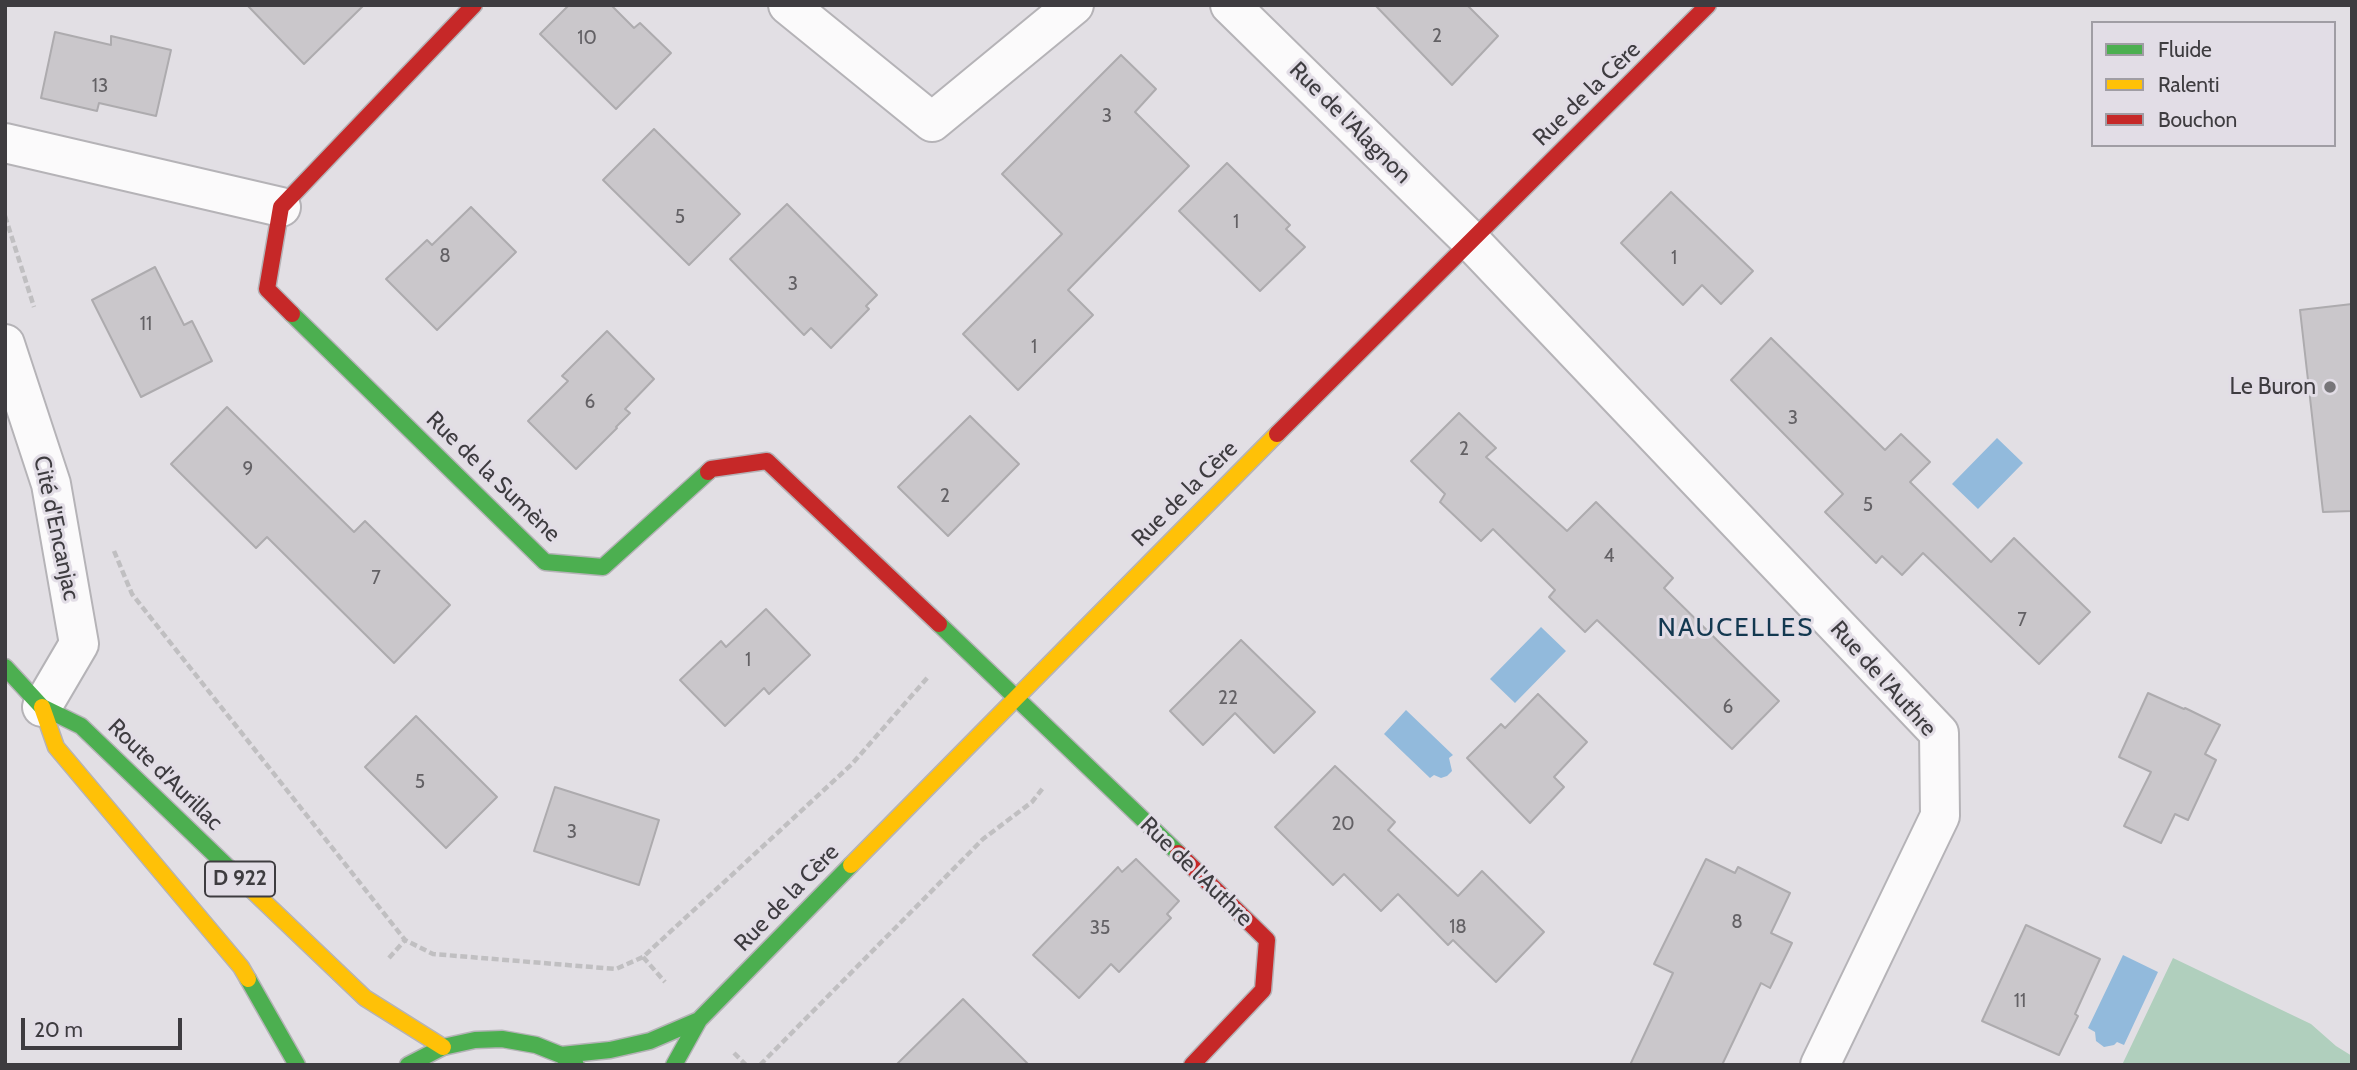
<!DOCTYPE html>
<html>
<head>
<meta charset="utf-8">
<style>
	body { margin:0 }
	#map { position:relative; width:2357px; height:1070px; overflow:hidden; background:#e2dfe4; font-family:Cabin,sans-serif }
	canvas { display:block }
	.frame { position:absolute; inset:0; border:7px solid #3e3c40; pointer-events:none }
	.legend { position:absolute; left:2091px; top:21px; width:245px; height:126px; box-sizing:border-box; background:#e2dde6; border:2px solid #a09da4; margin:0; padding:9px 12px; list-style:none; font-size:21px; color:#3e3c40 }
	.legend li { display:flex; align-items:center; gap:14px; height:35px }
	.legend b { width:35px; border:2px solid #a09da4 }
	.scale { position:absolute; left:21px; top:1018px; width:161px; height:32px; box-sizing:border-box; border:4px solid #3e3c40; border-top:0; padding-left:9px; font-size:21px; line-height:24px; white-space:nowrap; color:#3e3c40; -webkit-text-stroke:5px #e2dde6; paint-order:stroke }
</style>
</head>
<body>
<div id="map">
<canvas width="2357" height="1070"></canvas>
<div class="frame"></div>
<ul class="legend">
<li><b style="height:9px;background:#4caf50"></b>Fluide</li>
<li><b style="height:9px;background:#ffc107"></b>Ralenti</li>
<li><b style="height:9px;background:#c62828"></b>Bouchon</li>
</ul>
<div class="scale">20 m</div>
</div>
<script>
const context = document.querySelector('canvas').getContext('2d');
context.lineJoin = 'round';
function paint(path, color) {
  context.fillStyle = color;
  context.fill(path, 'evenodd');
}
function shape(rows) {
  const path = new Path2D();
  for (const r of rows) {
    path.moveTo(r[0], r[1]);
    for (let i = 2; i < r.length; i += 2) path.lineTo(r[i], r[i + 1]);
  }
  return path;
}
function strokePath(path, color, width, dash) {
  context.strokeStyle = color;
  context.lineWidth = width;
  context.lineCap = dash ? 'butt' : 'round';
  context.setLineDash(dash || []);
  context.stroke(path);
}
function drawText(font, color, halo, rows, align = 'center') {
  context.font = font + ' Cabin,sans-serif';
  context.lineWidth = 6;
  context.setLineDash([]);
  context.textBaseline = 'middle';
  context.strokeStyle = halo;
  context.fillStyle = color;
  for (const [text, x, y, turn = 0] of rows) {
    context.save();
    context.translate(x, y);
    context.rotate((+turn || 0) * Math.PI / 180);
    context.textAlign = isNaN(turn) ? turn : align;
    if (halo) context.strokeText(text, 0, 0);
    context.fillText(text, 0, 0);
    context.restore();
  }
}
paint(shape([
	[2173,958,2311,1024,2336,1046,2352,1056,2352,1065,2122,1065]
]), '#b0cfbd');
paint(shape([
	[1997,438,2023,463,1978,509,1952,484],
	[1541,627,1566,651,1515,703,1490,679],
	[1406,710,1453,755,1449,758,1452,771,1447,776,1441,778,1434,775,1430,778,1384,734],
	[2123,955,2158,972,2124,1045,2117,1042,2114,1045,2104,1047,2096,1041,2095,1032,2088,1028]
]), '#92badc');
const building = shape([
	[247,5,364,5,304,64,247,5],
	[569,5,611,5,634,28,640,23,671,53,616,109,540,34,569,5],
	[1375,5,1467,5,1498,36,1452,85,1375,5],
	[55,32,111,45,111,36,171,50,156,116,99,103,97,111,41,98,55,32],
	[1121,55,1156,89,1135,112,1189,166,1068,290,1093,315,1018,390,963,334,1062,234,1002,174,1121,55],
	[654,129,740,214,689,265,603,180,654,129],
	[1227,163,1290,225,1286,229,1305,247,1260,291,1179,211,1227,163],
	[1671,192,1753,271,1721,304,1702,285,1683,305,1621,243,1671,192],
	[787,204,877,295,866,306,869,309,831,348,811,328,804,335,730,259,787,204],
	[471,207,516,252,437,330,386,279,427,240,432,245,471,207],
	[155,267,184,325,192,321,212,361,141,397,92,300,155,267],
	[2352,304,2352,511,2323,512,2300,310,2352,304],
	[607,331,654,379,625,409,630,413,616,427,617,428,576,469,528,421,568,381,562,376,607,331],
	[1771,338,1885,450,1901,434,1930,462,1910,482,1991,562,2014,538,2090,612,2039,664,1923,553,1902,575,1882,556,1876,563,1825,512,1843,494,1731,380,1771,338],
	[227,407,354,532,365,521,450,605,394,663,267,537,256,548,171,464,227,407],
	[1459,413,1496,448,1486,457,1567,531,1596,502,1673,578,1664,588,1779,701,1732,749,1597,620,1585,632,1549,597,1555,590,1493,529,1481,541,1440,502,1445,494,1411,461,1459,413],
	[970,416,1019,464,948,536,898,487,970,416],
	[766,609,810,655,769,694,764,688,725,726,680,680,721,641,726,647,766,609],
	[1241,640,1315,712,1274,753,1235,713,1203,745,1170,711,1241,640],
	[2148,693,2184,709,2185,708,2220,725,2205,754,2216,760,2188,820,2175,814,2161,843,2124,826,2151,772,2119,757,2148,693],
	[1538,694,1587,742,1554,777,1564,787,1530,823,1467,758,1501,724,1505,728,1538,694],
	[416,716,497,797,446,848,365,767,416,716],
	[1335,766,1395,822,1388,830,1458,896,1482,871,1544,932,1496,982,1453,940,1448,945,1398,894,1381,911,1344,874,1333,885,1275,827,1335,766],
	[555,787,659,820,639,885,534,851,555,787],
	[1136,859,1179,901,1167,914,1171,918,1119,972,1111,964,1079,998,1033,955,1118,867,1122,872,1136,859],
	[1706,859,1735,873,1738,867,1790,893,1771,933,1792,943,1770,988,1761,983,1722,1065,1630,1065,1673,973,1654,964,1706,859],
	[2026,925,2100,959,2075,1014,2078,1016,2059,1055,1982,1021,2026,925],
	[963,999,1029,1065,896,1065,963,999]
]);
paint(building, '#cac7cb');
strokePath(building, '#adabae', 2);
const street = shape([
	[788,5,932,122,1074,5],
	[1230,5,1470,240,1939,733,1940,816,1820,1065],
	[5,143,281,207],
	[5,344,51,484,79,644,42,707]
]);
const fast = shape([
	[292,314,545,562,603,567,708,472],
	[939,624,1178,853],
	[5,667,42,707,81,726,235,874],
	[248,979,297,1065],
	[561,1055,610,1050,650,1041,699,1020],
	[408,1065,443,1047,475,1040,502,1039,536,1045,561,1055,576,1065],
	[674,1065,699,1020,851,865]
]);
const slow = shape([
	[42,707,56,747,241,967,248,979],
	[851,865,1277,434],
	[235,874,365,998,443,1047]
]);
const jam = shape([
	[292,314,267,289,281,207,474,5],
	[1277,434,1708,5],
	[708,472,711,469,767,461,939,624],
	[1178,853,1267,940,1263,990,1192,1065]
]);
strokePath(street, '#b5b3b7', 42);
strokePath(fast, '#b5b3b7', 19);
strokePath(slow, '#b5b3b7', 19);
strokePath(jam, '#b5b3b7', 19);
strokePath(shape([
	[5,216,34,307],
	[114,551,132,594,405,940,433,954,616,969,643,957,852,764,928,677],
	[643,957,665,982],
	[389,958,405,940],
	[734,1053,746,1065],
	[760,1065,983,839,1032,802,1043,788]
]), '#c0bfc1', 4.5, [7, 3.5]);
strokePath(street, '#fbfafb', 38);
strokePath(fast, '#4caf50', 16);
strokePath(slow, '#ffc107', 16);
strokePath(jam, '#c62828', 16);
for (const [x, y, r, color] of [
	[2330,387,7,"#777579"]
]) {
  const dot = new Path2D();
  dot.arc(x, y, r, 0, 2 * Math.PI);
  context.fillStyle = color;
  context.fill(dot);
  strokePath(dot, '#e2dde6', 2.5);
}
drawText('19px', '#636165', null, [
	["2",1437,36],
	["10",587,38],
	["13",100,86],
	["3",1107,116],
	["5",680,217],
	["1",1236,222],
	["8",445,256],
	["1",1674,258],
	["3",793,284],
	["11",146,324],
	["1",1034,347],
	["6",590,402],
	["3",1793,418],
	["2",1464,449],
	["9",248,469],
	["2",945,496],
	["5",1868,505],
	["4",1609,556],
	["7",376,578],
	["7",2022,620],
	["1",748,660],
	["22",1228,698],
	["6",1728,707],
	["5",420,782],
	["20",1343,824],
	["3",572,832],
	["8",1737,922],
	["18",1458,927],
	["35",1100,928],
	["11",2020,1001]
]);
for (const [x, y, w] of [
	[240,879,70]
]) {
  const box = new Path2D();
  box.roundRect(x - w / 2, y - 17.5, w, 35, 5);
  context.fillStyle = '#e2dde6';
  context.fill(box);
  strokePath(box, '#3e3c40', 2);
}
drawText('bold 21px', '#3e3c40', null, [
	["D 922",240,879]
]);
drawText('23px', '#3e3c40', '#e2dde6', [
	["Rue de la Cère",1587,94,-44],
	["Rue de l'Alagnon",1350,123,45],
	["Rue de la Sumène",493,477,44],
	["Rue de la Cère",1185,494,-45],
	["Cité d'Encanjac",56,528,78],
	["Rue de l'Authre",1883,679,48],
	["Route d'Aurillac",165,775,44],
	["Rue de l'Authre",1196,872,44],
	["Rue de la Cère",787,898,-46]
]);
drawText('23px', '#3e3c40', '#e2dde6', [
	["Le Buron",2316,387]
], 'right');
context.letterSpacing = '2px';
drawText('26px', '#133850', '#e2dde6', [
	["NAUCELLES",1736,628]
]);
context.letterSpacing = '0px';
</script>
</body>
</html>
